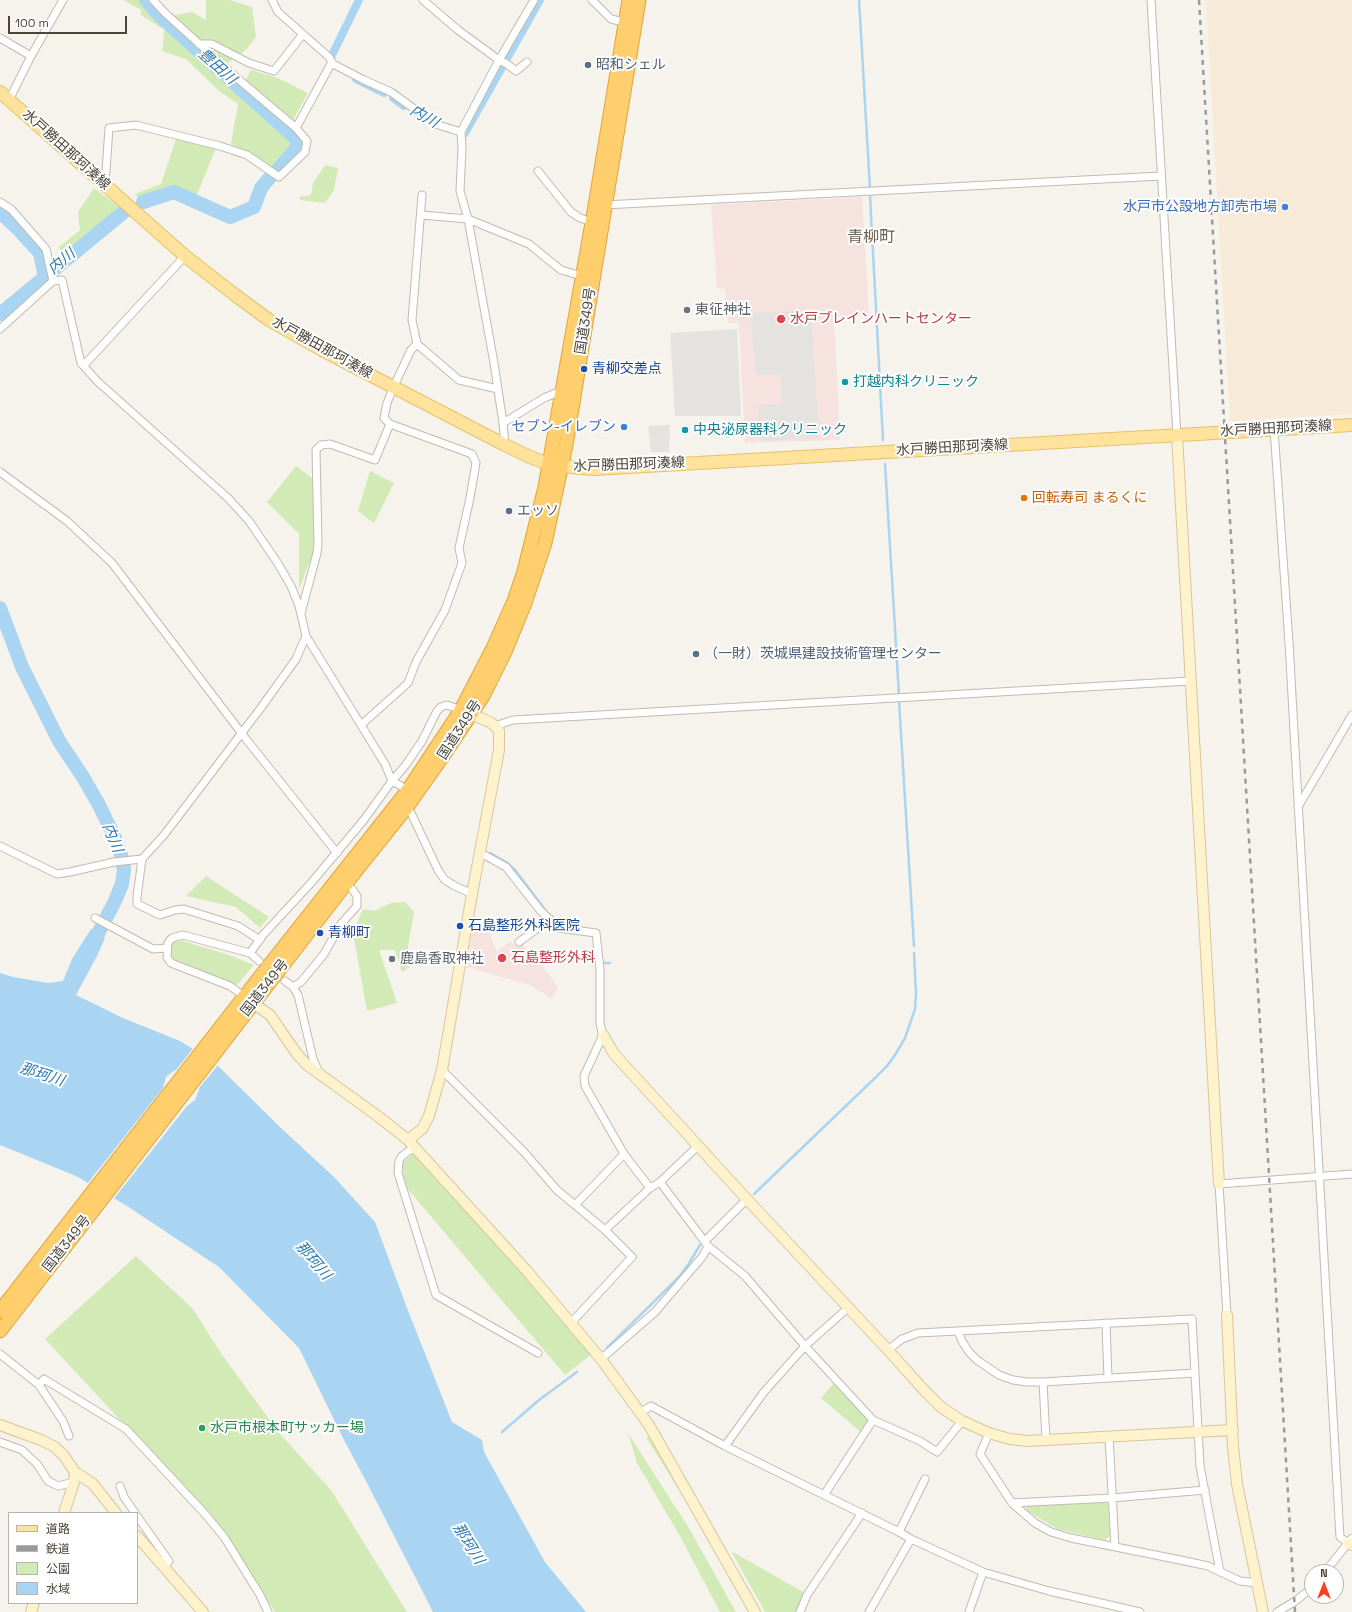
<!DOCTYPE html>
<html>
<head>
<meta charset="utf-8">
<style>
	body { margin:0 }
	#map { position:relative; width:1352px; height:1612px; overflow:hidden; background:#f6f3ec; font-family:"Space Grotesk","Noto Sans JP",sans-serif }
	canvas { display:block }
	.legend { position:absolute; left:8px; top:1512px; width:130px; height:92px; box-sizing:border-box; background:#fff; border:1px solid #b7b4b0; margin:0; padding:5px 7px; list-style:none; font-size:12px; color:#4b4439 }
	.legend li { display:flex; align-items:center; gap:8px; height:20px }
	.legend b { width:20px; border:1px solid #b7b4b0 }
	.north { position:absolute; left:1304px; top:1564px; width:40px; height:40px; box-sizing:border-box; background:#fff; border:1px solid #b7b4b0; border-radius:50%; rotate:0deg; font-size:11px; font-weight:700; line-height:16px; text-align:center; color:#4b4439 }
	.north::after { content:''; display:block; margin:auto; width:14px; height:18px; background:#fc3f1d; clip-path:polygon(50% 0,100% 100%,50% 72%,0 100%) }
	.scale { position:absolute; left:8px; top:16px; width:119px; height:18px; box-sizing:border-box; border:2px solid #4b4439; border-top:0; padding-left:5px; font-size:12px; line-height:14px; white-space:nowrap; color:#4b4439; -webkit-text-stroke:3px #fff; paint-order:stroke }
</style>
</head>
<body>
<div id="map">
<canvas width="1352" height="1612"></canvas>
<ul class="legend">
<li><b style="height:5px;background:#ffe39c"></b>道路</li>
<li><b style="height:5px;background:#9a9a9a"></b>鉄道</li>
<li><b style="height:11px;background:#d2eab5"></b>公園</li>
<li><b style="height:11px;background:#a9d4f2"></b>水域</li>
</ul>
<div class="north">N</div>
<div class="scale">100 m</div>
</div>
<script>
const context = document.querySelector('canvas').getContext('2d');
context.lineJoin = 'round';
function paint(path, color) {
  context.fillStyle = color;
  context.fill(path, 'evenodd');
}
function shape(rows) {
  const path = new Path2D();
  for (const r of rows) {
    path.moveTo(r[0], r[1]);
    for (let i = 2; i < r.length; i += 2) path.lineTo(r[i], r[i + 1]);
  }
  return path;
}
function strokePath(path, color, width, dash) {
  context.strokeStyle = color;
  context.lineWidth = width;
  context.lineCap = dash ? 'butt' : 'round';
  context.setLineDash(dash || []);
  context.stroke(path);
}
function drawText(font, color, halo, rows, align = 'center') {
  context.font = font + ' "Space Grotesk","Noto Sans JP",sans-serif';
  context.lineWidth = 4;
  context.setLineDash([]);
  context.textBaseline = 'middle';
  context.strokeStyle = halo;
  context.fillStyle = color;
  for (const [text, x, y, turn = 0] of rows) {
    context.save();
    context.translate(x, y);
    context.rotate((+turn || 0) * Math.PI / 180);
    context.textAlign = isNaN(turn) ? turn : align;
    if (halo) context.strokeText(text, 0, 0);
    context.fillText(text, 0, 0);
    context.restore();
  }
}
paint(shape([
	[1206,0,1352,0,1352,414,1230,421]
]), '#f7ead8');
paint(shape([
	[862,197,869,315,834,317,840,440,745,443,739,323,728,323,725,289,717,288,711,205],
	[474,921,486,924,497,952,510,941,516,947,522,943,541,964,558,987,552,999,530,985,466,967]
]), '#f6e3e0');
paint(shape([
	[123,0,143,0,163,24,163,29,141,15,141,10],
	[206,0,230,0,252,7,256,37,247,49,225,65,172,16,192,12,206,20],
	[165,25,192,48,295,143,273,167,251,153,231,144,238,104,219,91,186,59,162,51],
	[251,70,278,78,308,93,293,120,245,81],
	[176,139,216,148,196,197,173,189,140,199,135,194,161,184],
	[325,165,338,168,334,190,325,203,300,200,299,197,311,195,313,183],
	[94,188,122,209,64,255,59,247,80,230,78,212],
	[296,466,312,478,315,555,308,565,299,590,299,534,267,502],
	[370,471,394,483,374,523,358,511],
	[206,876,269,917,260,928,236,907,186,896],
	[405,902,414,912,408,946,410,967,402,972,395,950,379,950,397,1003,367,1011,353,933,363,909,374,911,391,903],
	[180,940,229,955,254,965,236,986,178,963,172,957,171,949,173,942],
	[415,1152,559,1315,592,1354,565,1375,406,1187,401,1164],
	[136,1256,193,1309,220,1352,280,1434,331,1490,407,1612,275,1612,226,1535,181,1482,122,1422,45,1339],
	[835,1382,870,1420,862,1433,821,1398],
	[628,1433,690,1530,736,1612,720,1612,680,1536,637,1463],
	[646,1437,652,1437,717,1551],
	[1104,1501,1108,1504,1110,1536,1105,1540,1057,1529,1026,1510,1028,1505],
	[731,1551,805,1593,795,1612,765,1612]
]), '#d2eab5');
paint(shape([
	[811,310,819,438,760,441,758,405,782,404,780,375,756,376,750,313],
	[737,329,741,416,675,416,670,333],
	[670,425,669,452,651,452,648,426]
]), '#e5e3e0');
paint(shape([
	[91,929,105,938,97,956,76,995,123,1018,180,1041,213,1061,281,1128,334,1177,375,1222,407,1308,452,1422,482,1440,484,1452,545,1562,586,1612,433,1612,367,1483,343,1438,299,1348,219,1267,127,1206,76,1176,0,1145,0,973,13,977,48,983,63,981,72,959]
]), '#a9d4f2');
paint(shape([
	[194,1047,214,1059,219,1064,200,1087,195,1100,187,1106,113,1200,87,1184,163,1088,166,1077,172,1072,176,1070]
]), '#f6f3ec');
strokePath(shape([
	[859,0,870,189],
	[870,196,883,440],
	[885,464,899,695],
	[899,701,914,946],
	[490,853,506,862,515,870,549,915,561,924,579,927],
	[602,961,602,963,610,963],
	[754,1194,875,1078,887,1066,895,1055,905,1038,915,1009,916,993,914,953],
	[607,1348,679,1277,688,1265,700,1245],
	[502,1432,539,1400,577,1372]
]), '#a9d4f2', 2.5);
strokePath(shape([
	[331,57,359,0],
	[356,79,384,93],
	[393,98,404,106],
	[290,133,293,128],
	[465,133,540,0]
]), '#a9d4f2', 8);
strokePath(shape([
	[146,0,160,16,301,143,275,173],
	[143,202,174,192,230,217,254,207,261,188,272,175],
	[0,212,20,231,40,253,45,277],
	[0,314,125,211],
	[0,608,22,667,59,741,83,777,99,805,115,838,122,858,124,870,122,884,115,901,90,949]
]), '#a9d4f2', 14);
const street = shape([
	[153,0,164,12,237,78,296,128,332,62],
	[272,0,278,12,329,57,333,64,362,79,391,92,435,124,461,132],
	[423,0,458,30,499,60,507,64,516,71,527,62],
	[592,0,611,19,628,23],
	[1151,0,1177,435],
	[0,38,31,56],
	[199,44,212,44,249,63,274,71,303,34],
	[9,100,31,56,63,0],
	[538,171,571,212,580,218,592,222],
	[105,185,109,128,136,125,220,146,247,155,279,177,305,152,307,141,296,128],
	[422,195,412,320,417,344,459,380,498,389],
	[0,202,11,209,46,249,53,281,62,280,81,363,97,381,228,498,249,521,277,562,291,586,299,606,306,636,385,764,392,781,408,790],
	[604,205,1161,176],
	[421,215,468,219,529,244,561,270,585,277],
	[0,329,53,281],
	[81,363,86,363,185,256],
	[503,423,544,398,563,390],
	[1274,429,1289,643,1340,1537,1348,1543],
	[505,445,503,423,494,363,468,219,460,191,462,149,461,132,499,60,534,0],
	[0,472,67,521,112,563,246,739,337,853],
	[301,613,317,553,318,544,316,450,321,445,330,444,375,460,390,424],
	[361,725,408,683,416,662,445,610,462,563,459,548,470,498,476,463,472,454,390,424,384,418,387,403,394,386,411,350,417,344],
	[495,726,513,720,1190,681],
	[407,807,411,813,438,870,444,879,453,885,472,894],
	[1298,807,1352,715],
	[0,846,57,874,70,872,114,862,142,859,164,835,260,709,296,659,306,636],
	[479,852,506,867,540,910,558,928,596,933,600,969,600,1024,603,1035,584,1076,585,1086,624,1154,650,1188],
	[142,859,137,897,137,904,160,915,175,910,184,909,238,926,260,940],
	[95,918,153,949,167,948],
	[519,942,550,919],
	[250,953,263,935,311,883,363,821,392,781,405,766,422,741,437,711,441,707,447,705,461,710],
	[285,981,293,987,298,995,313,1059,319,1073],
	[293,987,301,982,324,954,341,924,357,906,357,896,352,889],
	[246,998,230,986,171,963,167,957,168,943,171,939,175,937,183,935,250,953,259,961],
	[442,1070,524,1152,557,1190,605,1230,632,1257,571,1323],
	[416,1149,410,1150,402,1156,399,1161,398,1173,436,1295,538,1353],
	[660,1182,708,1246,745,1276,805,1346,873,1420,920,1441,937,1452,962,1421],
	[575,1205,624,1154],
	[605,1230,650,1188,660,1182,698,1146],
	[705,1241,747,1199],
	[1227,1315,1219,1184,1352,1174],
	[1106,1323,1108,1378],
	[958,1331,962,1341,969,1352,977,1360,999,1375,1013,1380,1027,1382,1043,1382,1195,1373],
	[888,1350,902,1339,918,1333,1192,1319,1200,1466,1220,1572],
	[0,1354,39,1385,63,1421,69,1436],
	[601,1359,655,1312,703,1256,708,1246],
	[1043,1382,1046,1440],
	[39,1385,44,1379,126,1429,205,1514,224,1537,260,1595,268,1612],
	[640,1413,651,1406,725,1446,899,1532,911,1539,983,1572,1049,1591,1140,1612],
	[989,1433,980,1454,1012,1503,1035,1523,1051,1532,1071,1538,1185,1561,1208,1566,1240,1581,1257,1583],
	[1109,1437,1115,1547],
	[0,1442,22,1450,37,1464,48,1481,58,1486,74,1482],
	[725,1446,764,1392,805,1346,849,1307],
	[120,1486,124,1497,135,1513],
	[824,1495,873,1420],
	[1012,1503,1112,1498,1205,1490],
	[137,1516,169,1561,165,1566],
	[899,1532,925,1479],
	[1325,1572,1352,1538],
	[800,1612,807,1595,862,1513],
	[869,1612,911,1539],
	[969,1612,983,1572],
	[1277,1612,1294,1602,1312,1588]
]);
const secondary = shape([
	[1177,435,1219,1184],
	[254,1004,270,1015,297,1054,307,1065,379,1117,408,1140,422,1129,429,1116,442,1070,472,894,499,750,499,731,495,726,490,722,465,712],
	[603,1035,614,1054,743,1195,888,1350,923,1389,941,1407,962,1421,989,1433,1010,1439,1027,1441,1233,1430],
	[408,1140,527,1271,601,1359,649,1425,755,1612],
	[1227,1315,1233,1447,1237,1484,1263,1612],
	[0,1425,41,1440,55,1447,64,1456,75,1472,74,1482,64,1513],
	[75,1472,93,1484,116,1513],
	[137,1536,203,1612],
	[1348,1543,1352,1545],
	[31,1612,34,1603]
]);
const primary = shape([
	[0,92,185,256,235,295,269,320,322,350,505,445,530,457,549,464,580,468,595,469,1352,425]
]);
const highway = shape([
	[0,1311,233,1011,408,790,461,710,493,648,514,601,524,571,545,487,595,206,629,0],
	[0,1331,355,872,407,807,443,756,483,696,505,652,525,603,545,543,566,445,639,0]
]);
strokePath(street, '#c2bbae', 9);
strokePath(secondary, '#d6c79b', 12);
strokePath(primary, '#e6c16a', 14);
strokePath(highway, '#e0a43c', 15);
strokePath(street, '#fff', 7);
strokePath(secondary, '#fff3cd', 10);
strokePath(primary, '#ffe39c', 12);
strokePath(highway, '#ffcf6e', 13);
strokePath(shape([
	[1199,0,1295,1612]
]), '#9a9a9a', 2.5, [5, 5]);
for (const [x, y, r, color] of [
	[588,65,4,"#5c6f8a"],
	[1285,207,4,"#3f7fe0"],
	[687,310,4,"#6b7280"],
	[781,319,5,"#e0444e"],
	[584,369,4,"#1a4fb4"],
	[845,382,4,"#0f9aa8"],
	[624,427,4,"#3f7fe0"],
	[685,430,4,"#0f9aa8"],
	[1024,498,4,"#e8710a"],
	[509,511,4,"#5c6f8a"],
	[696,654,4,"#5c6f8a"],
	[460,926,4,"#1a4fb4"],
	[320,933,4,"#1a4fb4"],
	[502,958,5,"#e0444e"],
	[392,959,4,"#6b7280"],
	[202,1428,4,"#2e9e5b"]
]) {
  const dot = new Path2D();
  dot.arc(x, y, r, 0, 2 * Math.PI);
  context.fillStyle = color;
  context.fill(dot);
  strokePath(dot, '#fff', 1.5);
}
drawText('14px', '#4e5e75', '#fff', [
	["昭和シェル",596,65],
	["エッソ",517,511],
	["（一財）茨城県建設技術管理センター",704,654]
], 'left');
drawText('14px', '#4b4439', '#fff', [
	["水戸勝田那珂湊線",66,150,42],
	["国道349号",586,321,-81],
	["水戸勝田那珂湊線",322,348,29],
	["水戸勝田那珂湊線",1276,429,-3],
	["水戸勝田那珂湊線",952,448,-3],
	["水戸勝田那珂湊線",629,465,-2],
	["国道349号",460,730,-57],
	["国道349号",265,988,-52],
	["国道349号",67,1244,-52]
]);
drawText('14px', '#366cbe', '#fff', [
	["水戸市公設地方卸売市場",1277,207],
	["セブン-イレブン",616,427]
], 'right');
drawText('14px', '#5b616d', '#fff', [
	["東征神社",695,310],
	["鹿島香取神社",400,959]
], 'left');
drawText('14px', '#be3a42', '#fff', [
	["水戸ブレインハートセンター",790,319],
	["石島整形外科",511,958]
], 'left');
drawText('14px', '#164399', '#fff', [
	["青柳交差点",592,369],
	["石島整形外科医院",468,926],
	["青柳町",328,933]
], 'left');
drawText('14px', '#0d838f', '#fff', [
	["打越内科クリニック",853,382],
	["中央泌尿器科クリニック",693,430]
], 'left');
drawText('14px', '#c56008', '#fff', [
	["回転寿司 まるくに",1032,498]
], 'left');
drawText('14px', '#27864d', '#fff', [
	["水戸市根本町サッカー場",210,1428]
], 'left');
drawText('italic 15px', '#2e7ab2', '#fff', [
	["豊田川",217,67,42],
	["内川",424,117,30],
	["内川",62,262,-40],
	["内川",112,838,68],
	["那珂川",42,1075,18],
	["那珂川",313,1261,49],
	["那珂川",468,1544,58]
]);
drawText('16px', '#6e6250', '#fff', [
	["青柳町",871,238]
]);
</script>
</body>
</html>
